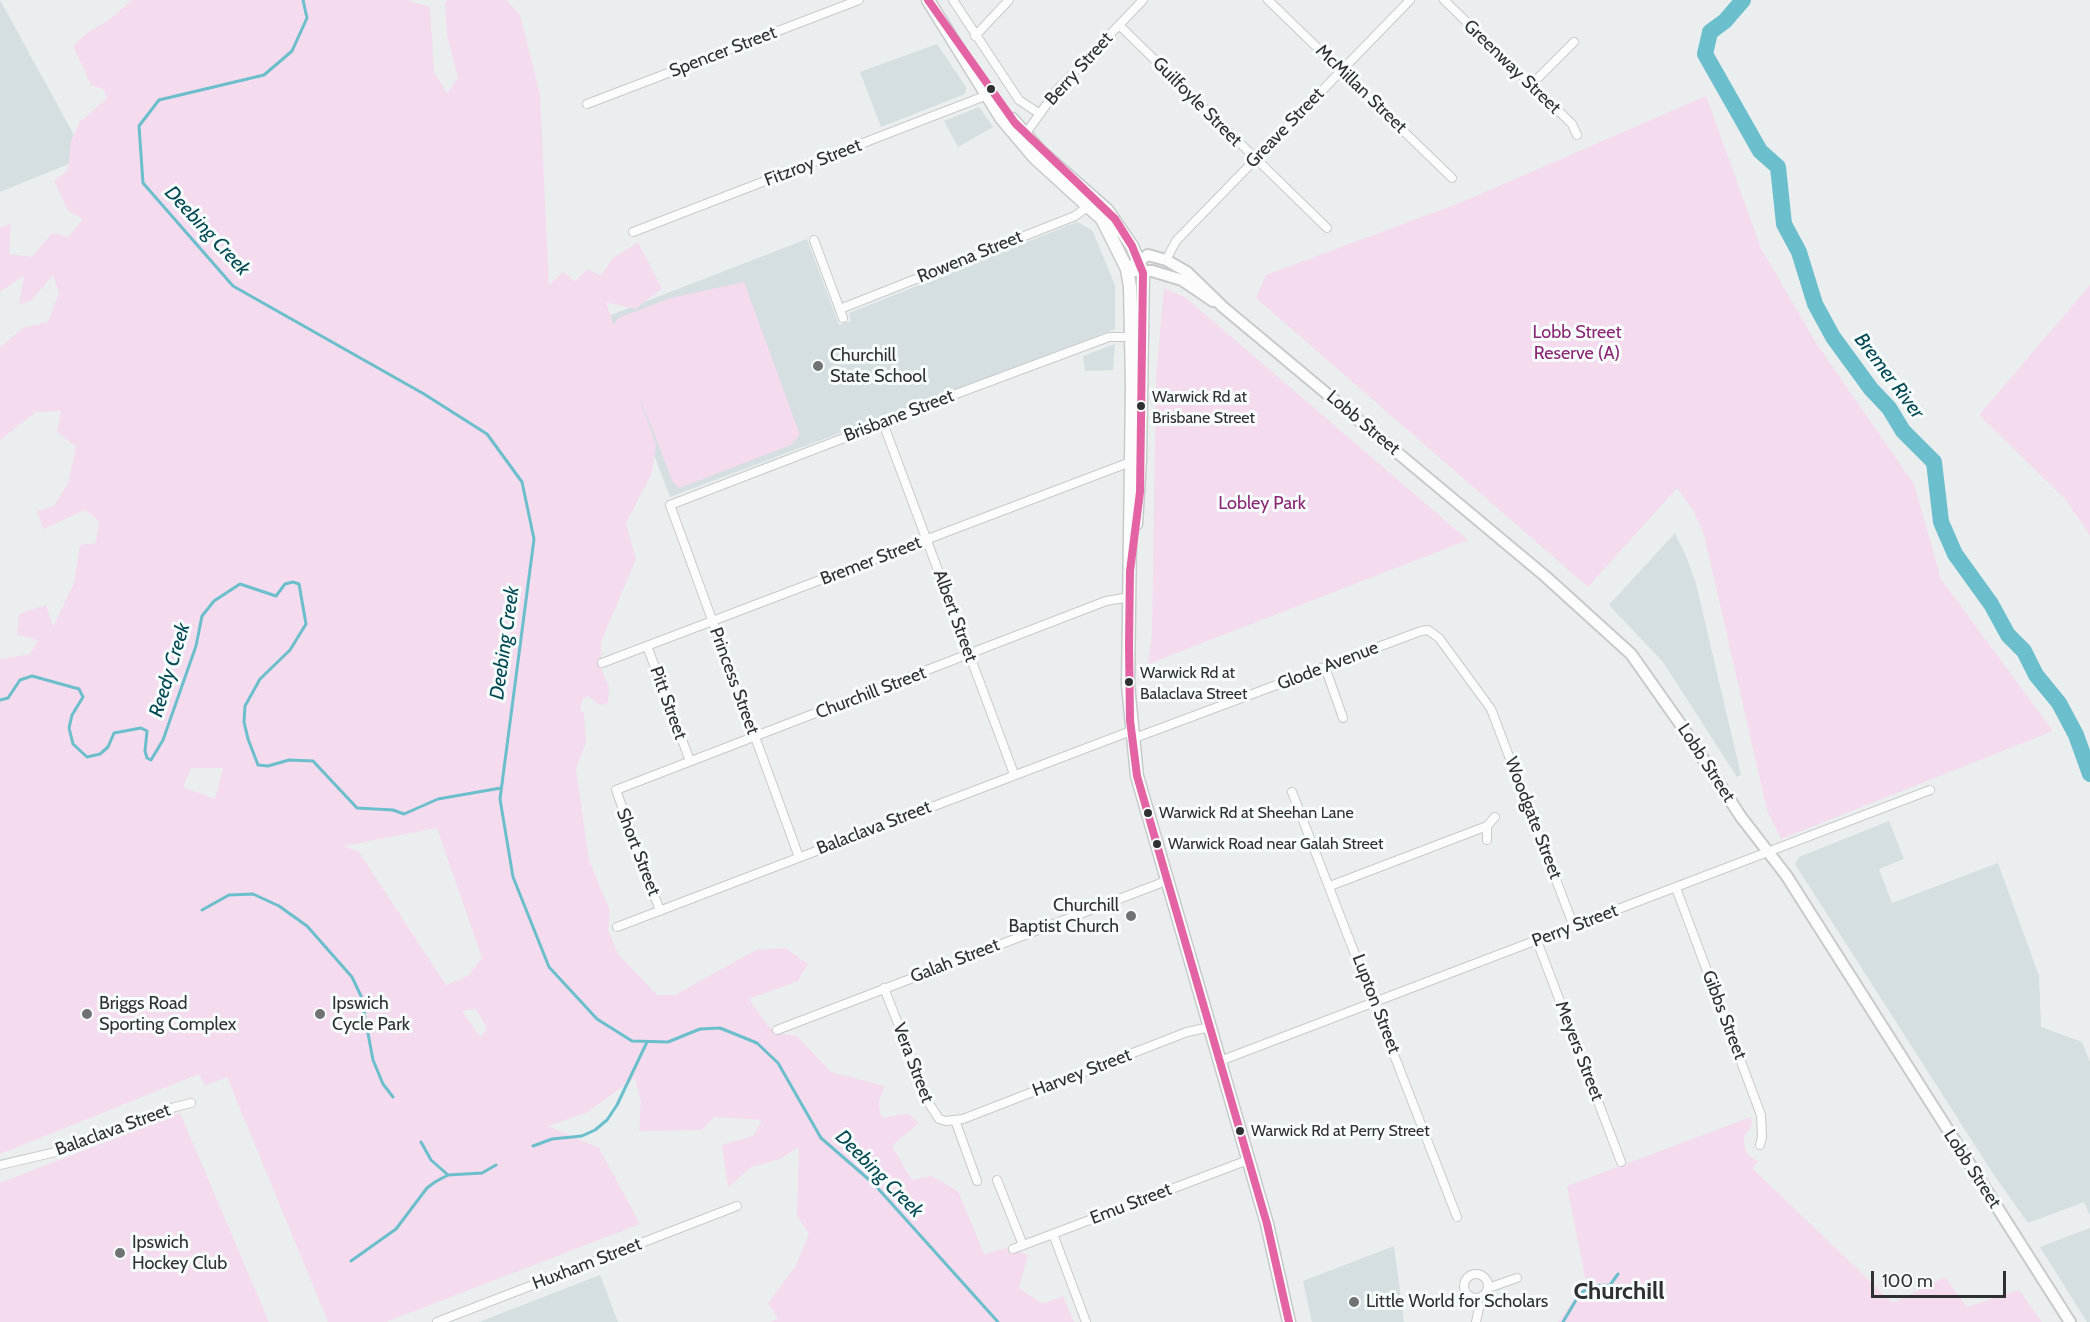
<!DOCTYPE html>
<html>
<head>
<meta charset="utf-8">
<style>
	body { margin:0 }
	#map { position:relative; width:2090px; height:1322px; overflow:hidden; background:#eaeeef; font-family:Cabin,sans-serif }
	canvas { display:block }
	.scale { position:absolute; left:1871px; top:1271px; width:135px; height:27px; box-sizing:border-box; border:3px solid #2f3031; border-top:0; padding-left:8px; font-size:18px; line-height:21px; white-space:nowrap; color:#2f3031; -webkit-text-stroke:4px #f7fcfd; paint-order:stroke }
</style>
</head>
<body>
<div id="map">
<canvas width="2090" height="1322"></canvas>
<div class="scale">100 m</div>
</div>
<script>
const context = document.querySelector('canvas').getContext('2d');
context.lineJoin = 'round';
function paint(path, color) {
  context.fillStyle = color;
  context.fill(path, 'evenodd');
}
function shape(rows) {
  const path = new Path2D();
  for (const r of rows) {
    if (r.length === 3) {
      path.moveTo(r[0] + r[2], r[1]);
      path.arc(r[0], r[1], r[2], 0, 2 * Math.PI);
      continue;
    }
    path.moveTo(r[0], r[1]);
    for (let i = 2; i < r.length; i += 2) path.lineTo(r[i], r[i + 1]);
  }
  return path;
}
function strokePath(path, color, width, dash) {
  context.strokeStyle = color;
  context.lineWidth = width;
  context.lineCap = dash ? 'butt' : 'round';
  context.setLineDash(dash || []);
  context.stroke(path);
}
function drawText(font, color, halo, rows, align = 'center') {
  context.font = font + ' Cabin,sans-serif';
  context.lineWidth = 6;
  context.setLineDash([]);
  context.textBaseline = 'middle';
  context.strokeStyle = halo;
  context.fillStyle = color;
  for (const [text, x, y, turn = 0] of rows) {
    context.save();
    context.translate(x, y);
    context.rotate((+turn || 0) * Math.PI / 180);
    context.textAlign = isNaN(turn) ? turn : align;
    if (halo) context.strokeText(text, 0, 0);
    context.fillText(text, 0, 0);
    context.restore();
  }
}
paint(shape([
	[0,0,86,157,0,192],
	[937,44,966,87,965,94,881,127,860,72],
	[979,107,993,127,958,147,944,121],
	[1077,222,1092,230,1115,285,1115,329,670,497,603,318,807,239,839,325,851,321,849,313],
	[1115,344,1113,370,1085,371,1083,356],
	[1675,533,1688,561,1696,584,1741,775,1737,777,1663,662,1609,605],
	[1889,821,1904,859,1879,869,1892,903,1998,863,2039,976,2041,1027,2082,1042,2090,1062,2090,1215,2084,1202,2028,1223,1992,1172,1795,864,1799,857],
	[2090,1228,2090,1322,2087,1322,2040,1247],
	[1394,1246,1404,1322,1312,1322,1303,1281],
	[600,1275,618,1322,479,1322]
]), '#d5dee0');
paint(shape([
	[132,0,406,0,430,7,434,72,447,93,458,78,447,36,445,3,447,0,506,0,520,15,540,94,549,285,563,272,575,281,588,269,601,276,612,259,638,242,662,289,635,309,606,302,614,325,618,318,671,298,744,282,800,435,791,445,679,488,673,482,636,388,656,445,652,473,626,523,636,559,601,642,601,668,609,687,608,703,599,705,588,696,583,699,580,708,584,715,586,742,576,769,589,860,610,911,608,930,618,954,657,995,675,995,756,950,786,948,808,964,798,981,749,999,768,1026,778,1033,797,1036,831,1072,885,1086,879,1101,880,1114,884,1118,908,1113,919,1123,892,1146,912,1180,931,1176,958,1191,984,1254,1007,1248,1028,1255,1019,1288,1043,1304,1063,1296,1074,1322,770,1322,778,1319,768,1303,795,1267,809,1234,797,1216,799,1147,780,1159,751,1167,728,1188,722,1145,753,1136,762,1120,714,1117,702,1130,639,1131,641,1102,635,1078,586,1113,548,1126,599,1148,640,1224,386,1322,328,1322,227,1077,205,1086,199,1074,0,1154,0,659,30,654,38,640,17,635,19,614,46,605,53,627,74,583,80,545,96,543,99,521,85,510,43,529,37,511,54,506,68,483,76,447,57,432,61,411,36,412,0,440,0,347,23,328,48,322,59,293,53,275,31,301,19,304,24,275,0,292,0,227,11,224,9,254,32,257,52,233,68,237,83,219,68,211,54,181,68,170,71,141,80,122,107,98,103,89,91,85,73,46,87,33,109,20],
	[191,768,223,768,215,799,183,787],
	[437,828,482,958,468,976,446,985,359,852,344,846],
	[476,1009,487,1029,480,1037,462,1011],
	[1706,96,1761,248,1816,343,1914,484,1941,579,2053,731,1781,839,1767,810,1704,535,1693,510,1677,488,1588,587,1256,298,1266,275,1462,202],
	[2090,285,2090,536,2066,500,1979,415],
	[1164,288,1185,297,1468,540,1148,664,1152,634,1156,379],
	[180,1113,269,1322,0,1322,0,1183],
	[1751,1117,1752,1124,1744,1137,1744,1145,1747,1154,1758,1162,1752,1168,1893,1303,1945,1277,1967,1307,2019,1290,2042,1322,1558,1322,1586,1282,1567,1186]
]), '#f5dbee');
strokePath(shape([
	[303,0,307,18,292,51,264,75,159,100,139,126,143,183,233,286,424,394,487,434,522,482,534,539,500,799,513,877,549,967,597,1019,632,1041,668,1042,700,1029,720,1028,757,1043,778,1063,821,1138,874,1184,998,1322],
	[0,700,8,698,20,680,32,676,79,689,83,697,72,715,69,728,73,744,87,757,100,754,108,747,114,733,141,728,147,731,145,751,147,758,151,760,163,740,196,646,202,616,214,601,240,584,276,596,285,584,293,582,299,584,306,624,290,650,260,679,245,706,244,722,248,739,258,765,268,766,289,760,313,761,357,808,393,810,404,814,438,799,501,788],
	[202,910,229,895,253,894,279,906,307,926,352,977,361,996,373,1060,383,1084,393,1097],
	[421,1142,431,1160,448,1175],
	[533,1146,552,1139,582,1136,595,1130,607,1120,617,1105,647,1042],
	[351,1261,396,1229,427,1188,435,1182,448,1175,482,1173,496,1165],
	[1563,1322,1579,1295,1590,1286,1610,1285,1618,1274]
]), '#6bbecb', 3);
strokePath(shape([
	[1743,0,1725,21,1710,32,1705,54,1760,151,1778,167,1784,224,1799,252,1815,304,1833,337,1871,389,1889,408,1903,431,1934,462,1941,522,1955,554,1991,604,2008,635,2024,651,2036,675,2059,703,2076,735,2090,774]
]), '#6bbecb', 16);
const minor = shape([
	[953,0,1019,100,1040,114],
	[1268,0,1452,178],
	[1444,0,1572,124,1577,135],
	[1119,25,1327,228],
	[975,36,1009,0],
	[1531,85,1574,42],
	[587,104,859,0],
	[1024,136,1056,91,1143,0],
	[633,232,990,94],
	[814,240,843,318],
	[1166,260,1176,241,1410,0],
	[840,309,1075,216,1091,204],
	[883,423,1014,774],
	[647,646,690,761],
	[602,663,1133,461],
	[1325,667,1343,718],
	[1132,739,1421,631,1428,630,1439,638,1491,709,1574,927],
	[1292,792,1457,1217],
	[1487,840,1487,826,1495,817],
	[799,857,670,505,883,423,893,422,905,413,1109,337,1131,337],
	[1330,886,1487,826],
	[1676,888,1761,1115,1762,1137,1760,1145],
	[660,911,616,790,1106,601,1130,597],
	[617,927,1131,731],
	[1537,941,1621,1162],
	[884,988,930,1105,939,1119,946,1121,963,1119,1187,1032,1210,1027],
	[777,1030,1166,881],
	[1220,1061,1930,790],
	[955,1120,977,1181],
	[0,1165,60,1151,175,1107,191,1103],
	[997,1180,1023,1245],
	[1053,1234,1086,1322],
	[1013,1249,1248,1160],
	[1476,1286,12],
	[1488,1288,1517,1278],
	[437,1322,737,1206],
	[1476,1322,1479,1308,1476,1299]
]);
const secondary = shape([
	[1131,266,1148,255,1166,260,1187,272,1223,307,1545,576,1631,654,1681,725,1741,817,1786,875,2070,1322],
	[1134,271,1152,271,1182,280,1213,301]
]);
const primary = shape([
	[928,0,1002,119,1034,157,1102,219,1127,269,1130,287,1132,385,1128,685,1137,776,1267,1224,1289,1322],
	[1012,119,1040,151,1107,210,1132,246,1143,273,1140,460,1136,524]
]);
strokePath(minor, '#c7caca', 10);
strokePath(secondary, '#c7caca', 14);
strokePath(primary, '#c7caca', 15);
strokePath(minor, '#fcfcfd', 8);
strokePath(secondary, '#fcfcfd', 10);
strokePath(primary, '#fcfcfd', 12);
strokePath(shape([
	[928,0,1015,123,1115,219,1132,246,1143,273,1140,492,1130,571,1129,646,1130,720,1137,776,1267,1224,1289,1322]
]), '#e463a4', 8);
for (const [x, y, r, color] of [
	[991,89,5,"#2f3031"],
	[818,366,6,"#707274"],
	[1141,406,5,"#2f3031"],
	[1129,682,5,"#2f3031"],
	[1148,813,5,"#2f3031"],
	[1157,844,5,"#2f3031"],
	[1131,916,6,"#707274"],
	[87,1014,6,"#707274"],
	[320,1014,6,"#707274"],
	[1240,1131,5,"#2f3031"],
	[120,1253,6,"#707274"],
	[1354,1302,6,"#707274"]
]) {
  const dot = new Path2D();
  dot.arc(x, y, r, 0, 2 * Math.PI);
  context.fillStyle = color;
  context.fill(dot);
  strokePath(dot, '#f7fcfd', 2);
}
drawText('16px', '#2f3031', '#f7fcfd', [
	["Warwick Rd at",1152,397],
	["Brisbane Street",1152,418],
	["Warwick Rd at",1140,673],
	["Balaclava Street",1140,694],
	["Warwick Rd at Sheehan Lane",1159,813],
	["Warwick Road near Galah Street",1168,844],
	["Warwick Rd at Perry Street",1251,1131]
], 'left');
drawText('18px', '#2f3031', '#f7fcfd', [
	["Spencer Street",723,52,-21],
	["Greenway Street",1512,67,44],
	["Berry Street",1079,69,-48],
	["McMillan Street",1361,89,44],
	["Guilfoyle Street",1197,102,45],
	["Greave Street",1285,128,-46],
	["Fitzroy Street",813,163,-21],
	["Rowena Street",970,257,-22],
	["Brisbane Street",899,416,-21],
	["Lobb Street",1363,423,40],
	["Bremer Street",871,561,-21],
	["Albert Street",955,616,70],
	["Glode Avenue",1328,666,-21],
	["Princess Street",734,681,70],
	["Churchill Street",871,693,-21],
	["Pitt Street",668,703,70],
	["Lobb Street",1706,763,57],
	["Woodgate Street",1533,818,69],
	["Balaclava Street",874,828,-21],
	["Short Street",638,852,69],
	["Perry Street",1575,926,-21],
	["Galah Street",955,961,-21],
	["Lupton Street",1376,1004,69],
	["Gibbs Street",1724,1015,69],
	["Meyers Street",1579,1051,69],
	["Vera Street",913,1063,69],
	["Harvey Street",1082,1073,-21],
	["Balaclava Street",113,1130,-20],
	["Lobb Street",1972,1169,57],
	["Emu Street",1131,1204,-21],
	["Huxham Street",587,1264,-21]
]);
drawText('18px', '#8b2673', '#f7fcfd', [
	["Lobb Street",1577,333],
	["Reserve (A)",1577,354],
	["Lobley Park",1262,504]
]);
drawText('18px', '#2f3031', '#f7fcfd', [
	["Churchill",830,356],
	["State School",830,377],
	["Churchill",1119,906,"right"],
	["Baptist Church",1119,927,"right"],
	["Briggs Road",99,1004],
	["Sporting Complex",99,1025],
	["Ipswich",332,1004],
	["Cycle Park",332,1025],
	["Ipswich",132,1243],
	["Hockey Club",132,1264],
	["Little World for Scholars",1366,1302]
], 'left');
drawText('italic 20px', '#024a53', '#f7fcfd', [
	["Deebing Creek",207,231,47],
	["Bremer River",1889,376,53],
	["Deebing Creek",505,643,-82],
	["Reedy Creek",170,670,-73],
	["Deebing Creek",879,1174,45]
]);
drawText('bold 24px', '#2f3031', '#f7fcfd', [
	["Churchill",1619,1292]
]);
</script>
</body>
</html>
